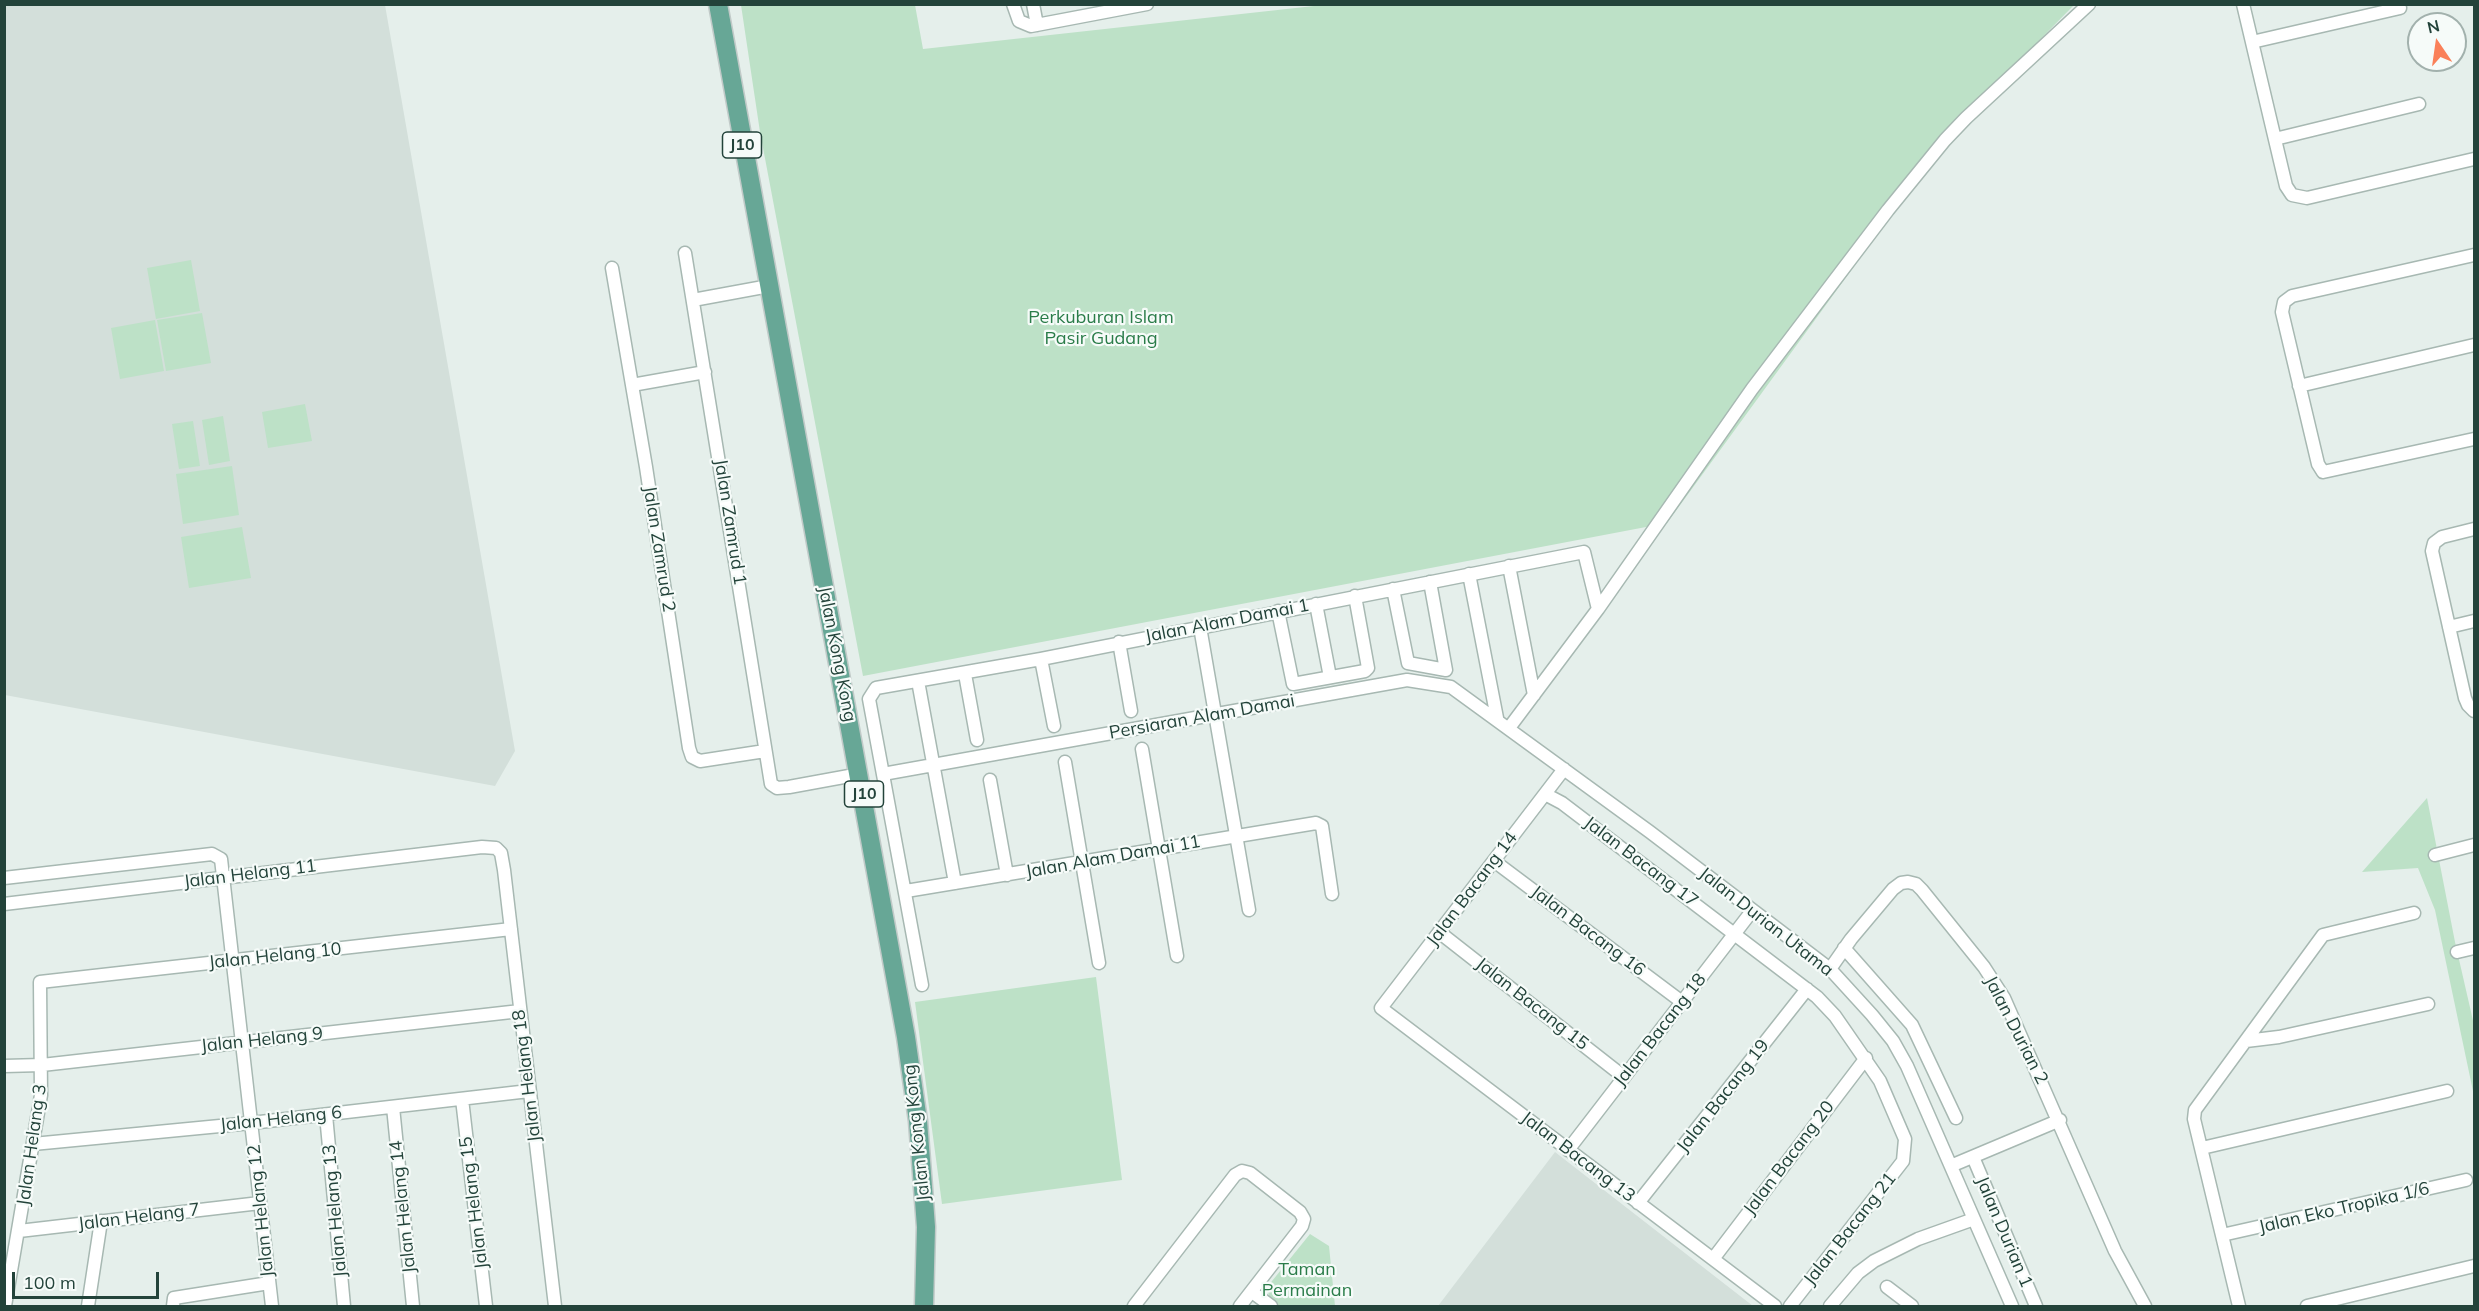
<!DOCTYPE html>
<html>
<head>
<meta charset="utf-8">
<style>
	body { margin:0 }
	#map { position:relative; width:2479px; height:1311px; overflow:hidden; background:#e5efeb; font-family:Mulish,sans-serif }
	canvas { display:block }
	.frame { position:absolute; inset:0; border:6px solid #23433a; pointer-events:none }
	.north { position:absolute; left:2407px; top:12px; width:60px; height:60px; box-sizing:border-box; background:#f6fbf9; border:2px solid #a2b1ad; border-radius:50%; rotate:347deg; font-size:16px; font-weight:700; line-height:24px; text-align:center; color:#23433a }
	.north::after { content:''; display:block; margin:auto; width:21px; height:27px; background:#fa8059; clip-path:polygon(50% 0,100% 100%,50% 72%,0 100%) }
	.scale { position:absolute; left:12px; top:1272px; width:147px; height:27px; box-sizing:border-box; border:3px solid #23433a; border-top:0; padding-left:8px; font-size:18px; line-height:21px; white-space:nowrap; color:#23433a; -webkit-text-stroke:4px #f6fbf9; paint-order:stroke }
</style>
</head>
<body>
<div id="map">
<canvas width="2479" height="1311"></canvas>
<div class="frame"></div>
<div class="north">N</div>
<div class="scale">100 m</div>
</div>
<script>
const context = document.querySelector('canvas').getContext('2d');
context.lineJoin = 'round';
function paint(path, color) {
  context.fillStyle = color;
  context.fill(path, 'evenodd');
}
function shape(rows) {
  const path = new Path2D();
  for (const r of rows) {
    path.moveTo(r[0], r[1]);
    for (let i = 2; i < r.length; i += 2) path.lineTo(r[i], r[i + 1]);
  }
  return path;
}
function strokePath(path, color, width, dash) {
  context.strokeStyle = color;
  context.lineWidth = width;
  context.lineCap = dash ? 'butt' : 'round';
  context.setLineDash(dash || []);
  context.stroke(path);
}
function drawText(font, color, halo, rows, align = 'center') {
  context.font = font + ' Mulish,sans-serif';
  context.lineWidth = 4.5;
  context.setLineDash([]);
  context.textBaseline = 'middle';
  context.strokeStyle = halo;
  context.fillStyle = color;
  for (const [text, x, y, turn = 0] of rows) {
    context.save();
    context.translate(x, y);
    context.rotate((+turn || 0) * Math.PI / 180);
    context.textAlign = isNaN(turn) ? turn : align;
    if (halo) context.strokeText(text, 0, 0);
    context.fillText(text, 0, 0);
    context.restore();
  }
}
paint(shape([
	[4,5,385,5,515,751,495,786,5,695],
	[1555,1152,1753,1306,1438,1306]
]), '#d3dfda');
paint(shape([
	[1332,4,2074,5,1960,121,1667,523,863,676,760,132,741,5,915,5,923,49],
	[191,260,200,311,156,319,147,268],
	[202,313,211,363,166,371,157,320],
	[155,320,164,371,120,379,111,328],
	[305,404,312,441,268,448,262,412],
	[223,416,230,461,209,465,202,420],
	[193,421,200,466,179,469,172,424],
	[232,466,239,515,183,524,176,474],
	[242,527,251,578,189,588,181,537],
	[2427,798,2455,942,2474,1025,2474,1096,2435,910,2418,868,2362,872],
	[1096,977,1122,1180,942,1204,915,1002],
	[1310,1234,1329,1246,1335,1306,1277,1306,1269,1301,1268,1286]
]), '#bde1c7');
const street = shape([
	[1013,4,1019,21,1031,26,1147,4],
	[1033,4,1037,25],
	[2243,4,2286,186,2292,195,2307,198,2474,159],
	[2252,42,2400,8],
	[2275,139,2419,104],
	[685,253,771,784,777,788,789,787,860,774],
	[2474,255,2292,296,2284,302,2282,312,2318,464,2323,472,2474,439],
	[612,268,646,467,689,748,692,757,700,761,765,751],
	[693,300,769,286],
	[632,385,705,372],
	[2299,386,2474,345],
	[2474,529,2442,537,2434,543,2432,551,2465,698,2468,705,2474,711],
	[1509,566,1534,695],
	[1469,574,1497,718],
	[1393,589,1408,663,1446,670,1430,582],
	[1316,604,1330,677],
	[1278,611,1293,684,1365,671,1368,668,1355,596],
	[1200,627,1249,910],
	[2449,627,2474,621],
	[1119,642,1131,711],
	[1041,659,1054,726],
	[965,674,977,740],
	[918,681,955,883],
	[1509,728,1598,609,1752,389,1888,210,1945,140,1966,118,2089,4],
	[1142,749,1177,956],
	[1065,762,1099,963],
	[1564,769,1381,1008,1775,1306],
	[883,774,1407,680,1451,687,1650,832,1830,969,1872,1015,1893,1041,1907,1066,2012,1306],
	[990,780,1007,875],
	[1545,794,1562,803,1817,997,1835,1016,1880,1081,1905,1139,1903,1161,1790,1306],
	[2435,855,2474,845],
	[1494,861,1682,1002],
	[4,878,212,854,221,859,272,1306],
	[906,891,1316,823,1322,826,1332,894],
	[4,904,482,847,496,848,501,853,504,870,555,1306],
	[1439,932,1624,1077],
	[1844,948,1912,1025,1956,1118],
	[2457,952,2474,948],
	[1830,969,1851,939,1893,889,1901,883,1908,882,1916,884,1922,890,1984,967,2004,998,2115,1251,2145,1306],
	[922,985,869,699,876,688,1041,659,1584,552,1598,609],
	[2246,1041,2279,1037,2428,1004],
	[4,1066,42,1065,520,1011],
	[462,1099,486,1306],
	[393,1107,413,1306],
	[326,1115,344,1306],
	[33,1144,251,1123,529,1091],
	[2202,1148,2447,1091],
	[1568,1150,1752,911],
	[1973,1157,2036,1306],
	[1953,1165,2060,1120],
	[1638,1203,1807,989],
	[19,1231,260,1203],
	[2222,1235,2466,1180],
	[1713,1259,1866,1058],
	[1887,1287,1912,1306],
	[1252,1292,1271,1306],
	[5,1306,41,1095,40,982,511,929],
	[88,1306,101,1221],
	[173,1306,174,1298,269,1283],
	[1134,1306,1235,1175,1242,1171,1250,1173,1300,1212,1304,1219,1302,1226,1240,1306],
	[1830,1306,1858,1273,1874,1261,1918,1239,1974,1219],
	[2239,1306,2194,1119,2195,1110,2323,935,2414,913],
	[2307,1306,2474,1266]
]);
const primary = shape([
	[718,4,906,1037,918,1121,926,1227,924,1306]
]);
strokePath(street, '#a7b8b2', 15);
strokePath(primary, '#c1cac8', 21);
strokePath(street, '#fff', 12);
strokePath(primary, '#67a796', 18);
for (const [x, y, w] of [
	[742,145,39],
	[864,794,39]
]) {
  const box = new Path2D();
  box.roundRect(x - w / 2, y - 13, w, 26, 4.5);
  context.fillStyle = '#f6fbf9';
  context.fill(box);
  strokePath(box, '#23433a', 1.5);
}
drawText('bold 16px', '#23433a', null, [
	["J10",742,145],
	["J10",864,794]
]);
drawText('18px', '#2a7c49', '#f6fbf9', [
	["Perkuburan Islam",1101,318],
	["Pasir Gudang",1101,339],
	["Taman",1307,1270],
	["Permainan",1307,1291]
]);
drawText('18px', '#23433a', '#f6fbf9', [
	["Jalan Zamrud 1",730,522,81],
	["Jalan Zamrud 2",659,549,81],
	["Jalan Alam Damai 1",1227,621,-11],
	["Jalan Kong Kong",837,654,79],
	["Persiaran Alam Damai",1202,717,-10],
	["Jalan Alam Damai 11",1113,857,-10],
	["Jalan Bacang 17",1641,862,37],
	["Jalan Helang 11",250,874,-7],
	["Jalan Bacang 14",1472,889,-53],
	["Jalan Durian Utama",1766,922,38],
	["Jalan Bacang 16",1588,931,37],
	["Jalan Helang 10",275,956,-6],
	["Jalan Bacang 15",1532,1004,38],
	["Jalan Bacang 18",1660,1030,-52],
	["Jalan Durian 2",2016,1030,63],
	["Jalan Helang 9",262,1040,-6],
	["Jalan Helang 18",527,1076,-97],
	["Jalan Bacang 19",1723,1096,-52],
	["Jalan Helang 6",281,1119,-6],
	["Jalan Kong Kong",917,1133,-96],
	["Jalan Helang 3",32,1145,-82],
	["Jalan Bacang 13",1578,1157,37],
	["Jalan Bacang 20",1789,1158,-53],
	["Jalan Helang 15",474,1203,-97],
	["Jalan Helang 14",403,1207,-96],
	["Jalan Eko Tropika 1/6",2344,1208,-13],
	["Jalan Helang 12",261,1211,-96],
	["Jalan Helang 13",335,1211,-95],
	["Jalan Helang 7",139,1217,-7],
	["Jalan Bacang 21",1850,1229,-52],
	["Jalan Durian 1",2004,1232,67]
]);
</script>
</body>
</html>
